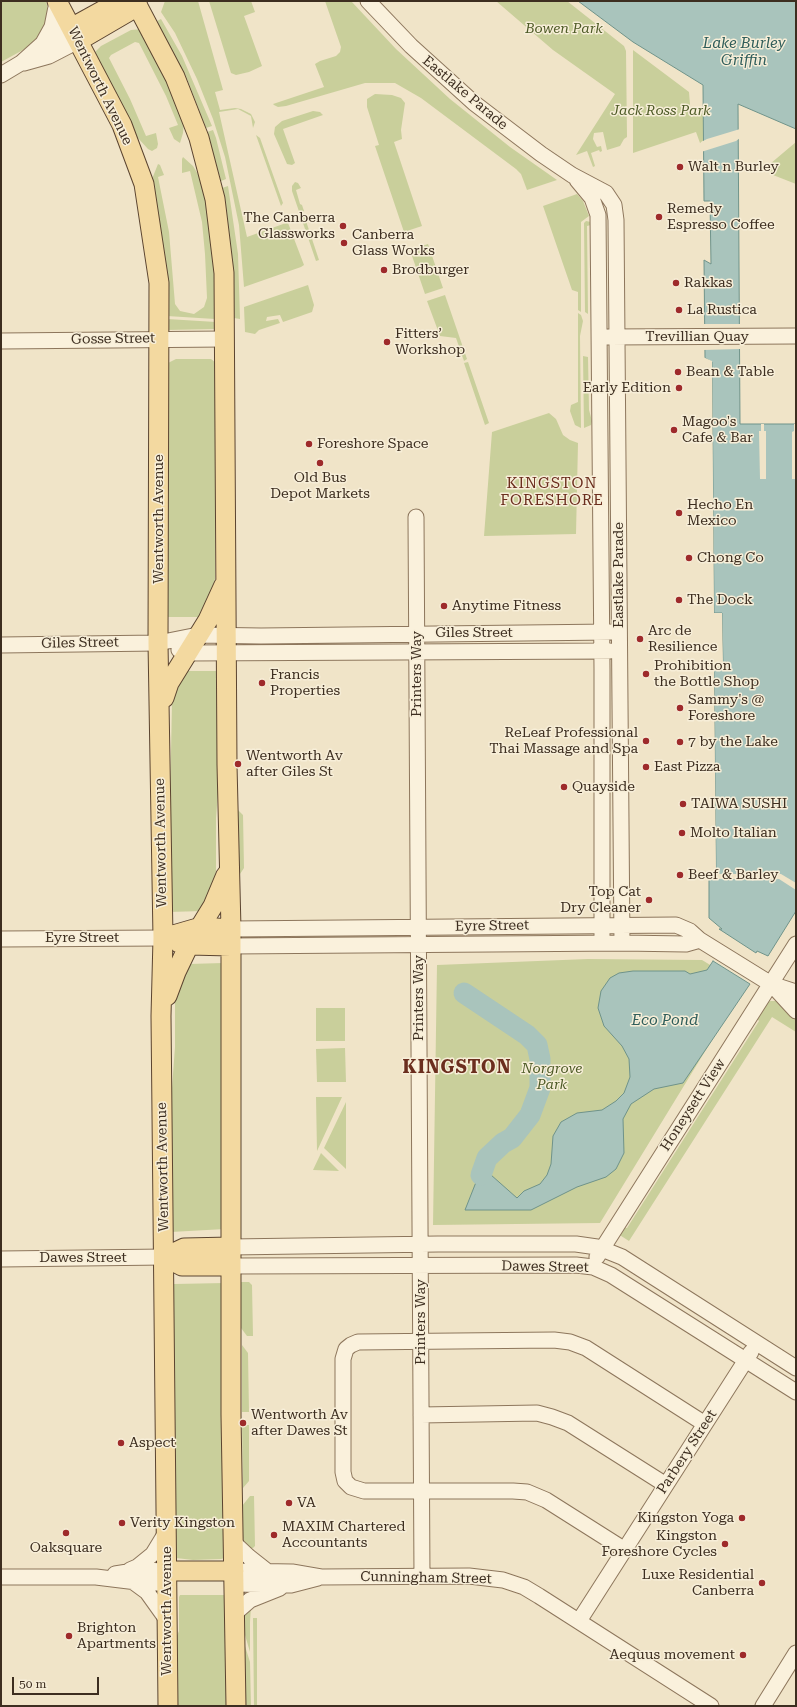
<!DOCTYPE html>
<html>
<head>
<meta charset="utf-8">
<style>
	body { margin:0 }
	#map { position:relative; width:797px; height:1707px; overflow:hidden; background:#f0e4c8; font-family:"Roboto Serif",serif }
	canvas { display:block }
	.frame { position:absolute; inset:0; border:2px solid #3d2e20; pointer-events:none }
	.scale { position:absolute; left:12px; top:1677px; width:87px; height:18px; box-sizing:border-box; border:2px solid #3d2e20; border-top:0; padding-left:5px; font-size:12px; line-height:14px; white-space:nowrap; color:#3d2e20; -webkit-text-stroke:3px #f7eed8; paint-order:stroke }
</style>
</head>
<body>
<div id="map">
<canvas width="797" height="1707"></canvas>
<div class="frame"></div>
<div class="scale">50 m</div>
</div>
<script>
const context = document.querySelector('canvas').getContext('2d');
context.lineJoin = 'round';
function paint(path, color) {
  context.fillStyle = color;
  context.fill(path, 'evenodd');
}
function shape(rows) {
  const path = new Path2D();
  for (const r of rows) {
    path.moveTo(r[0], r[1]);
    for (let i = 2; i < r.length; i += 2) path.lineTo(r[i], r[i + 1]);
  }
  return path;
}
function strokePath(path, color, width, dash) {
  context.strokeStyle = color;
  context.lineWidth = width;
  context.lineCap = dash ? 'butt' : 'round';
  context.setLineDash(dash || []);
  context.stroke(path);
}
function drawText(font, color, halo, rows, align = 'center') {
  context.font = font + ' "Roboto Serif",serif';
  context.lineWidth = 3;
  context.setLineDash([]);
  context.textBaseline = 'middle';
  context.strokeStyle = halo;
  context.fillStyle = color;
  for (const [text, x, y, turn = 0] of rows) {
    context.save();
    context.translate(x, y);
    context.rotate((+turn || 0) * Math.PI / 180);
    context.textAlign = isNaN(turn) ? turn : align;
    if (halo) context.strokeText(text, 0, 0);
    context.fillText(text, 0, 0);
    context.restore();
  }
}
paint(shape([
	[1,1,46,1,50,19,34,44,1,62],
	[165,1,198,1,223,90,215,92,220,110,235,108,241,109,251,114,255,122,253,128,251,116,238,109,219,112,247,237,286,223,285,215,304,265,301,267,244,287,239,225,225,157,213,119,197,79,175,33,161,12],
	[209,1,251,1,255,12,244,16,262,66,249,72,236,75,231,73],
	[325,1,351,1,396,49,450,99,510,147,557,180,527,190,521,174,516,169,421,98,395,83,365,83,286,106,278,107,274,105,273,104,324,87,315,64,320,61,336,56,340,52,341,47],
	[496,1,567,1,624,46,626,51,627,137,624,139,620,146,607,150,603,132,594,133,593,139,597,147,601,146,602,151,600,152,599,150,591,153,595,166,593,167,587,151,576,155,615,94,553,50],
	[161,19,182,56,212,126,206,128,187,79,158,24,157,21],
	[142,29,173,89,184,122,183,133,180,143,174,139,169,128,178,125,166,96,139,43,135,42,111,55,109,58,130,99,146,136,156,133,158,144,157,148,152,151,148,149,137,137,95,52,101,46,131,30],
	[633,50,689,92,691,117,703,113,703,141,700,143,696,132,633,153],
	[375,94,392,95,401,98,405,103,401,130,402,139,394,142,422,226,404,232,375,146,379,145,367,107,367,99],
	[313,111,320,112,323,115,283,129,295,163,292,165,287,164,274,134,275,127,282,121],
	[213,130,216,138,226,179,221,181,207,132],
	[256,135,260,138,283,203,281,206],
	[796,142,796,184,773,175,773,173,764,169],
	[183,157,193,166,202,181,216,249,215,319,167,316,152,179,158,164,160,165,164,175,158,177,169,232,175,304,180,311,194,314,204,307,207,298,205,254,202,222,190,171,182,173,182,159],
	[295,182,298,183,301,188,296,190,300,204,302,205,304,211,303,212,319,260,316,261,292,191,292,186],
	[228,186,238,254,240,319,234,318,233,262,222,188],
	[577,194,583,201,589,216,581,222,581,312,578,310,578,292,572,290,543,206],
	[586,221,591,222,591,225,587,226,588,314,585,312,584,223],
	[428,244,443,288,425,294,410,250],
	[308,285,314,305,312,312,283,322,280,315,267,317,266,321,278,319,280,323,259,330,255,334,245,332,244,307],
	[445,295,467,359,464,361,456,338,440,336,427,301],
	[578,313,581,315,583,321,580,336,581,428,575,425,570,411,571,405,578,402],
	[167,319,216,322,217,329,166,330],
	[583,356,588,357,589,410,592,421,591,425,584,428],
	[176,359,211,359,216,363,215,579,203,617,167,617,168,363],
	[468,362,489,423,485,425,464,363],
	[549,413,556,419,563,435,570,440,578,443,576,534,484,536,492,432],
	[182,671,220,671,220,767,216,818,216,871,213,891,204,911,168,912,172,701],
	[238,810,243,815,244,868,238,877],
	[588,959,702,960,745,986,600,1223,433,1225,437,965],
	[223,963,225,1229,171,1232,170,1115,175,1047,175,999,189,964],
	[771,1001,777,1001,796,1018,796,1032,772,1017,629,1241,618,1234,621,1227,627,1228,759,1021,756,1017,767,1002],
	[316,1008,345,1008,345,1041,316,1041],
	[345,1048,346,1082,317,1082,316,1049],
	[316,1097,342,1097,317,1151],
	[346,1102,346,1169,324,1148],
	[321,1153,339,1171,313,1170],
	[241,1282,249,1282,252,1285,253,1336,247,1336,241,1328],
	[225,1283,225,1558,221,1559,193,1560,176,1558,172,1286,174,1284],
	[242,1345,248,1353,249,1412,242,1412],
	[242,1425,249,1425,249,1481,243,1488],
	[250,1496,254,1496,255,1546,253,1548,246,1548,243,1538,242,1506],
	[180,1595,225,1595,227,1706,174,1706,174,1643,179,1631,179,1597],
	[251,1606,250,1622,250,1652,245,1635,243,1612],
	[253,1618,257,1618,257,1706,254,1706],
	[244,1643,250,1662,251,1706,244,1706]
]), '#c9cf9b');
const water = shape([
	[578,1,796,1,796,129,738,104,740,424,796,424,796,911,768,956,757,951,756,953,719,929,722,929,709,918,709,879,715,879,716,874,714,667,723,667,722,613,714,613,712,362,705,358,704,260,711,264,710,201,704,201,703,85,633,42,578,1],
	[713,961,750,984,683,1083,654,1089,631,1104,623,1119,624,1153,616,1169,606,1177,577,1187,531,1210,465,1210,482,1167,517,1198,524,1191,540,1184,547,1175,551,1164,553,1136,561,1122,577,1113,602,1110,616,1101,624,1093,630,1077,629,1059,622,1046,604,1026,598,1008,601,991,610,978,619,973,633,971,685,971,690,974,707,970,713,961]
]);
paint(water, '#a9c4bc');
strokePath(water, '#6f938a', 1);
paint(shape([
	[740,129,740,138,736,141,701,152,701,142,707,139],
	[703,324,740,324,740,349,703,350],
	[703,357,712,361,714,613,722,613,723,667,714,668,716,874,781,874,796,883,796,890,779,879,707,879,708,877,713,877,714,874,712,667,714,665,721,665,720,615,712,614,710,363,704,360],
	[761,424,764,424,764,431,766,431,766,479,760,479,759,431,761,431],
	[794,424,796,424,795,479,792,479,792,432,794,431]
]), '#f0e4c8');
strokePath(shape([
	[464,993,527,1035,537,1045,540,1059,540,1088,530,1115,512,1138,503,1143,487,1158,481,1175]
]), '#a9c4bc', 21);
const minor = shape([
	[368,1,411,46,474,103,541,154,572,175,606,193,614,205,616,220,622,943],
	[42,45,52,27,57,2],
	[24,63,49,56,78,41],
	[1,75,21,63,41,45,71,28],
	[577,180,592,198,598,215,602,669,602,943],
	[608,337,796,336],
	[1,341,225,339],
	[416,517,422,1576],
	[1,645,158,643,198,635,261,636,611,632],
	[179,650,187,653,610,651],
	[231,929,676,925,690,931,700,940,771,984,796,992],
	[1,939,163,938],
	[231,946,622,943,686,944,700,940],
	[773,986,796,1011],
	[231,1247,438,1244,576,1244,597,1247,622,1257,796,1368],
	[597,1257,796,944],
	[1,1259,165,1257],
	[231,1266,576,1265,593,1267,611,1275,796,1392],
	[421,1415,537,1413,552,1417,568,1423,666,1485],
	[233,1542,249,1557,268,1572],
	[625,1550,546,1500,527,1492,513,1491,364,1491,351,1487,345,1481,343,1472,343,1359,346,1349,351,1345,358,1342,554,1340,570,1342,586,1348,705,1424],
	[130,1570,137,1567,153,1554,167,1531],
	[234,1571,292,1572,321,1577,469,1576,503,1580,524,1587,539,1596,711,1706],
	[115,1574,140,1570,167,1571],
	[1,1577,96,1577,145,1583,167,1583],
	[132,1581,147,1592,167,1620],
	[233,1584,291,1585,318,1578],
	[234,1614,250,1600,280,1588],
	[579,1621,751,1352],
	[763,1706,796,1653]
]);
const major = shape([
	[57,1,122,125,144,184,159,283,158,643,163,938,161,1016,168,1706],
	[135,1,175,77,199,138,215,199,224,273,227,765,231,929,231,1415,236,1706],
	[71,28,120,1],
	[78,41,138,6],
	[164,698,169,683,208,620,224,585],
	[163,938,201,927,231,929],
	[179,943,189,945,231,946],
	[167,996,176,972,189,945,213,906,226,875],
	[231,1247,184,1248,165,1257,182,1266,231,1266],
	[167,1571,234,1571]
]);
strokePath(minor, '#8d765c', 17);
strokePath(major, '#5b4430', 21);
strokePath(minor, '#faf1dc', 15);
strokePath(major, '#f3d9a0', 19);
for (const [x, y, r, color] of [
	[680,167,4,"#9e2a2b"],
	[659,217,4,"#9e2a2b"],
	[343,226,4,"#9e2a2b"],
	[344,243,4,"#9e2a2b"],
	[384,270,4,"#9e2a2b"],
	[676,283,4,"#9e2a2b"],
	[679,310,4,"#9e2a2b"],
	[387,342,4,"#9e2a2b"],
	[678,372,4,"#9e2a2b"],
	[679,388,4,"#9e2a2b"],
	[674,430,4,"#9e2a2b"],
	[309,444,4,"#9e2a2b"],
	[320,463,4,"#9e2a2b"],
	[679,513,4,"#9e2a2b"],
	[689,558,4,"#9e2a2b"],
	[679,600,4,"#9e2a2b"],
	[444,606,4,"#9e2a2b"],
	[640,639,4,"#9e2a2b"],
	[646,674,4,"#9e2a2b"],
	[262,683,4,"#9e2a2b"],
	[680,708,4,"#9e2a2b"],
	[646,741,4,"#9e2a2b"],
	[680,742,4,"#9e2a2b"],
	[238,764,4,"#9e2a2b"],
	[646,767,4,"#9e2a2b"],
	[564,787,4,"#9e2a2b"],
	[683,804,4,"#9e2a2b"],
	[682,833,4,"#9e2a2b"],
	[680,875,4,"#9e2a2b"],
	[649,900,4,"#9e2a2b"],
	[243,1423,4,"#9e2a2b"],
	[121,1443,4,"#9e2a2b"],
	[289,1503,4,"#9e2a2b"],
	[742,1518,4,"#9e2a2b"],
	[122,1523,4,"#9e2a2b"],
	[66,1533,4,"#9e2a2b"],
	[274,1535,4,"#9e2a2b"],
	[725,1544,4,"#9e2a2b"],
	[762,1583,4,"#9e2a2b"],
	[69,1636,4,"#9e2a2b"],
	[743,1655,4,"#9e2a2b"]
]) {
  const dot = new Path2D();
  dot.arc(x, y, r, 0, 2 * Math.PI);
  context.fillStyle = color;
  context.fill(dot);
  strokePath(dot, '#f7eed8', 1.5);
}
drawText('italic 14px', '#4d5a26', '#f7eed8', [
	["Bowen Park",564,29],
	["Jack Ross Park",661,111],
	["Norgrove",552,1069],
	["Park",552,1085]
]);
drawText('14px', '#3d2e20', '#f7eed8', [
	["Wentworth Avenue",100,86,64],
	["Eastlake Parade",465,93,40],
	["Trevillian Quay",697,337],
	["Gosse Street",113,339,-1],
	["Wentworth Avenue",159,519,-90],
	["Eastlake Parade",619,575,-90],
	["Giles Street",474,633],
	["Giles Street",80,643,-1],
	["Printers Way",417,674,-90],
	["Wentworth Avenue",161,843,-91],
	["Eyre Street",492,926,-1],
	["Eyre Street",82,938],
	["Printers Way",419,998,-90],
	["Honeysett View",693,1105,-57],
	["Wentworth Avenue",163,1167,-91],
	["Dawes Street",83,1258],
	["Dawes Street",545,1267,1],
	["Printers Way",421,1322,-90],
	["Parbery Street",687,1452,-57],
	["Cunningham Street",426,1578,1],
	["Wentworth Avenue",167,1611,-90]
]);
drawText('14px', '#3d2e20', '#f7eed8', [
	["Walt n Burley",688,167],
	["Remedy",667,209],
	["Espresso Coffee",667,225],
	["The Canberra",335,218,"right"],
	["Glassworks",335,234,"right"],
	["Canberra",352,235],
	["Glass Works",352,251],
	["Brodburger",392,270],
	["Rakkas",684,283],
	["La Rustica",687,310],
	["Fitters’",395,334],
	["Workshop",395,350],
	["Bean & Table",686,372],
	["Early Edition",671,388,"right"],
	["Magoo's",682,422],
	["Cafe & Bar",682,438],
	["Foreshore Space",317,444],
	["Old Bus",320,478,"center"],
	["Depot Markets",320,494,"center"],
	["Hecho En",687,505],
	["Mexico",687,521],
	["Chong Co",697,558],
	["The Dock",687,600],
	["Anytime Fitness",452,606],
	["Arc de",648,631],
	["Resilience",648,647],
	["Prohibition",654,666],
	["the Bottle Shop",654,682],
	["Francis",270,675],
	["Properties",270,691],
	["Sammy's @",688,700],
	["Foreshore",688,716],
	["ReLeaf Professional",638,733,"right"],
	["Thai Massage and Spa",638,749,"right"],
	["7 by the Lake",688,742],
	["Wentworth Av",246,756],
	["after Giles St",246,772],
	["East Pizza",654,767],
	["Quayside",572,787],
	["TAIWA SUSHI",691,804],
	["Molto Italian",690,833],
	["Beef & Barley",688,875],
	["Top Cat",641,892,"right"],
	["Dry Cleaner",641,908,"right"],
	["Wentworth Av",251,1415],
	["after Dawes St",251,1431],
	["Aspect",129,1443],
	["VA",297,1503],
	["Kingston Yoga",734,1518,"right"],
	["Verity Kingston",130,1523],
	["MAXIM Chartered",282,1527],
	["Accountants",282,1543],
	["Kingston",717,1536,"right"],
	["Foreshore Cycles",717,1552,"right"],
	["Oaksquare",66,1548,"center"],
	["Luxe Residential",754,1575,"right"],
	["Canberra",754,1591,"right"],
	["Brighton",77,1628],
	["Apartments",77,1644],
	["Aequus movement",735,1655,"right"]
], 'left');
drawText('italic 15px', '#2f5d5a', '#f7eed8', [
	["Lake Burley",744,44],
	["Griffin",744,61],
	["Eco Pond",665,1021]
]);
context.letterSpacing = '1px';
drawText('15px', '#6b2e1e', '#f7eed8', [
	["KINGSTON",552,484],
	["FORESHORE",552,501]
]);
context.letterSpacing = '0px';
context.letterSpacing = '1px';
drawText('bold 18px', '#6b2e1e', '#f7eed8', [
	["KINGSTON",457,1068]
]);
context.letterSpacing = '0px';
</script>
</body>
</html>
